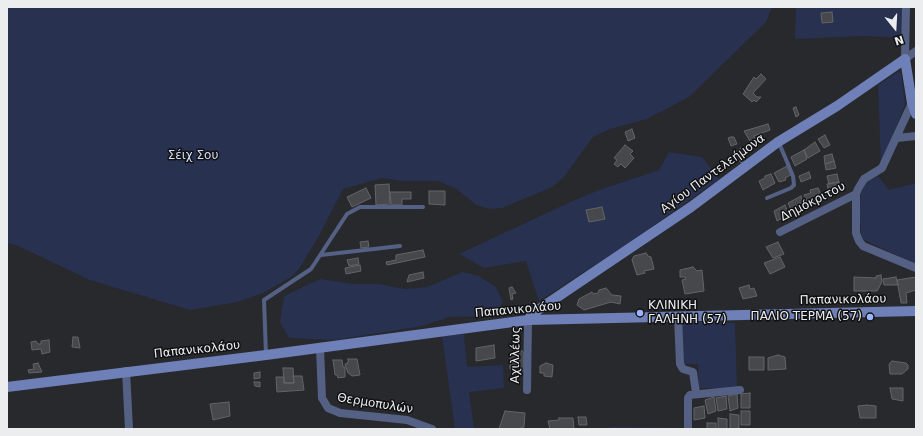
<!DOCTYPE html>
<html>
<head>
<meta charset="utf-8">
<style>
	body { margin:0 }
	#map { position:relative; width:923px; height:436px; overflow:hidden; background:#27292c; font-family:"DejaVu Sans",sans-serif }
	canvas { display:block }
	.frame { position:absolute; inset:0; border:8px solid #ecedef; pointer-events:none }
	.north { position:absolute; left:875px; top:8px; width:40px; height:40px; -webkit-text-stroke:3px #111113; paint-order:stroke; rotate:162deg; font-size:11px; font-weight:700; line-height:16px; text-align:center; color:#ecedef }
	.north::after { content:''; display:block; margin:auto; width:14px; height:18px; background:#ecedef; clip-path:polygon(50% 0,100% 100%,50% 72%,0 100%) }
</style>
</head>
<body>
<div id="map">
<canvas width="923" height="436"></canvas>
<div class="frame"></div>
<div class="north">N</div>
</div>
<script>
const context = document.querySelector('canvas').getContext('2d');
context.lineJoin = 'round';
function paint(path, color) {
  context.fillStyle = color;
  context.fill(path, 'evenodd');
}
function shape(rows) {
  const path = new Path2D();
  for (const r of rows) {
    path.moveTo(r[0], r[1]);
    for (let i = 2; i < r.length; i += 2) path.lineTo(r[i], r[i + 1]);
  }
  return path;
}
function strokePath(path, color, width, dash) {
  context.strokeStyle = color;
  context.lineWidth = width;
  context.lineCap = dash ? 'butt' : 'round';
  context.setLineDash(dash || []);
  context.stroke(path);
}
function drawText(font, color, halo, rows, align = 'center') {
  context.font = font + ' "DejaVu Sans",sans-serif';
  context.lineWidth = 3;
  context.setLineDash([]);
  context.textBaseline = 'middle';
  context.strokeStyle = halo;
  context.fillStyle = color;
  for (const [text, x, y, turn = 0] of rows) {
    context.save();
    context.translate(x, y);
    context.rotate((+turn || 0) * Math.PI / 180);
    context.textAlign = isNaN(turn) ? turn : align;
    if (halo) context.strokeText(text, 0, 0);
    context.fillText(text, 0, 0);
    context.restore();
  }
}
paint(shape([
	[7,7,772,7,766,22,689,97,647,119,610,129,593,137,563,178,552,187,502,208,489,209,476,205,457,189,438,181,403,181,382,178,343,189,319,236,299,269,291,277,263,293,237,302,190,310,90,280,18,246,7,243],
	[796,7,904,7,905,38,862,36,795,39],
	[898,72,901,73,905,104,881,167,878,85],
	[669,152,702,157,719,179,623,247,539,301,526,261,484,268,459,254,568,203,599,190,659,170],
	[878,176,889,190,916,183,916,264,862,239,859,211,861,193,866,183],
	[463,272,479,276,496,287,503,302,493,316,449,317,422,326,335,340,289,338,280,322,284,296,320,279,353,284,379,284,405,289,427,287],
	[681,321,735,323,737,388,699,388,698,364,683,364],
	[464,334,467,367,503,365,504,388,469,392,474,429,455,429,442,336],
	[610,427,685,428,610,429]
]), '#28314f');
const building = shape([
	[832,12,833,22,822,23,821,13,832,12],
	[761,74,766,79,753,93,757,97,761,97,756,102,754,100,752,102,743,94,754,77,756,79,761,74],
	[796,107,799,115,796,117,793,108,796,107],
	[768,124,770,130,754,136,756,141,751,143,744,131,768,124],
	[632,129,635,138,628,141,625,132,632,129],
	[825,135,830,145,824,148,818,139,825,135],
	[731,137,734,137,737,144,731,146,728,138,731,137],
	[815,142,820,151,808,158,804,150,815,142],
	[625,145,633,151,630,154,634,158,625,168,621,164,618,167,614,164,617,160,614,158,625,145],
	[741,148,746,155,741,158,743,161,741,163,734,153,741,148],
	[804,150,807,159,795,166,791,157,804,150],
	[832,154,834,161,825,164,824,156,832,154],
	[834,161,836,168,826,170,825,164,834,161],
	[787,166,791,175,785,178,786,180,779,182,774,173,787,166],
	[809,172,811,178,801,182,799,176,809,172],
	[771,174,775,183,763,190,759,181,765,178,765,176,771,174],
	[837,174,839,182,829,184,827,176,837,174],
	[839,182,841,191,829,194,827,184,839,182],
	[389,184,390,204,376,205,375,185,389,184],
	[366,188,371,198,352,207,347,197,366,188],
	[818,188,822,196,808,204,804,195,811,193,810,190,818,188],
	[429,191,445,191,445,205,429,204,429,191],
	[390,192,411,192,411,199,402,199,402,205,391,205,390,192],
	[801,196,805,206,792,212,788,203,801,196],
	[785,205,789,214,777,221,774,211,785,205],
	[602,207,605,219,589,222,586,210,602,207],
	[368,241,369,247,361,248,360,242,368,241],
	[778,242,784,254,773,258,766,247,778,242],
	[423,250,425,257,387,265,386,262,396,260,396,255,423,250],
	[646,253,648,256,651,257,654,269,644,271,645,273,637,275,632,260,634,256,646,253],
	[780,257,785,267,770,274,764,263,780,257],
	[358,258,359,264,349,266,347,260,358,258],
	[360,265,361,271,346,274,345,268,360,265],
	[693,267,697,271,702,270,704,291,685,294,682,280,686,279,685,277,680,277,680,270,693,267],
	[423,272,424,278,407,282,409,275,423,272],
	[881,275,882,282,877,291,854,291,854,277,876,278,876,276,881,275],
	[896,277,898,285,884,285,883,279,896,277],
	[916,277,916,290,906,293,907,303,901,303,897,280,916,277],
	[749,285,750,289,754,288,757,296,743,299,739,288,749,285],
	[512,287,516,293,512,294,513,299,511,300,509,288,512,287],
	[606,288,612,295,621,296,620,304,611,302,584,310,577,305,579,299,592,292,593,294,598,293,599,290,606,288],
	[73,337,78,337,80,348,72,347,73,337],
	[49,340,50,352,42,354,41,349,32,350,31,342,36,341,38,344,41,344,41,341,49,340],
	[494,345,495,358,476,361,476,348,494,345],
	[522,351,524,353,523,371,513,372,512,369,510,369,510,359,513,352,522,351],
	[778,355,785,357,786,369,768,370,768,358,778,355],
	[749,357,764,357,764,370,749,370,749,357],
	[348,359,357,359,360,375,352,376,348,373,345,364,348,363,348,359],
	[333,360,342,360,343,367,345,367,345,377,338,378,337,375,335,375,333,360],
	[892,361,906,363,908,365,908,369,902,374,890,374,889,364,892,361],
	[38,363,42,372,29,373,28,370,34,369,33,364,38,363],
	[546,363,553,365,552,377,544,376,544,373,540,373,540,366,546,363],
	[283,368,293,368,294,383,284,383,283,368],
	[260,372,260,378,254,379,254,373,260,372],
	[293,376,302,376,304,390,277,392,276,377,284,377,284,383,294,383,293,376],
	[254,382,260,382,260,387,255,386,254,382],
	[890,388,903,388,903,401,892,399,890,388],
	[750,393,750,408,741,408,741,394,750,393],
	[737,394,738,408,730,411,728,396,737,394],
	[726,396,727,409,718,411,716,398,726,396],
	[714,397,716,411,708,414,705,400,714,397],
	[229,402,230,416,213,420,210,404,229,402],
	[867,405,876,406,876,418,860,418,858,406,867,405],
	[704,406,705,418,694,420,694,408,704,406],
	[505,411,525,413,524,427,518,429,499,429,505,411],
	[741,411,750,411,750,425,741,425,741,411],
	[730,414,739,415,739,428,730,429,730,414],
	[578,417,586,417,587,425,579,425,578,417],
	[559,418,573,418,574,429,550,429,548,421,559,420,559,418],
	[718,418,727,419,727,429,718,429,718,418],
	[707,423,716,423,716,429,707,429,707,423]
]);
paint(building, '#47484c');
strokePath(building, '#636469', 1);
strokePath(shape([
	[767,198,791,188,794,185,793,176,779,143],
	[321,255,400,246],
	[266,355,264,300,311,269,347,214,360,207,423,207]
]), '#556184', 4);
strokePath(shape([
	[905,59,906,7],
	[905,59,916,51],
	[912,103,882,168,864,179,858,189,856,194,856,233,859,241,863,246,916,268],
	[897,138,916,136],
	[780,232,856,194],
	[678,316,680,364,683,369,693,372,696,393],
	[320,348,322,398,328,408,340,413,407,420,432,429],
	[126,371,129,429],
	[527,390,528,320],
	[688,429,688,398,690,395,740,390]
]), '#556184', 8);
strokePath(shape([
	[528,320,532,314,691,207,778,142,837,106,905,59,912,103,916,114],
	[7,387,266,355,528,320,916,311]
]), '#6e80b7', 10);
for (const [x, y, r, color] of [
	[640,313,4,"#9cb4fd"],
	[870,317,4,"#9cb4fd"]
]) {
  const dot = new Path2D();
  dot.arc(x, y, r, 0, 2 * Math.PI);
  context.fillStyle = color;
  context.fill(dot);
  strokePath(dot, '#111113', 1.5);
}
drawText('12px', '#d3ddf9', '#111113', [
	["Σέιχ Σου",193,156]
]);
drawText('12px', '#ecedef', '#111113', [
	["Αγίου Παντελεήμονα",713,174,-36],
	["Δημόκριτου",813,202,-27],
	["Παπανικολάου",843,300,-1],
	["Παπανικολάου",518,310,-5],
	["Παπανικολάου",197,350,-6],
	["Αχιλλέως",516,355,-89],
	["Θερμοπυλών",375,404,9]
]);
drawText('12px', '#ecedef', '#111113', [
	["ΚΛΙΝΙΚΗ",648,306],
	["ΓΑΛΗΝΗ (57)",648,320],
	["ΠΑΛΙΟ ΤΕΡΜΑ (57)",862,317,"right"]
], 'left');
</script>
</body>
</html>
